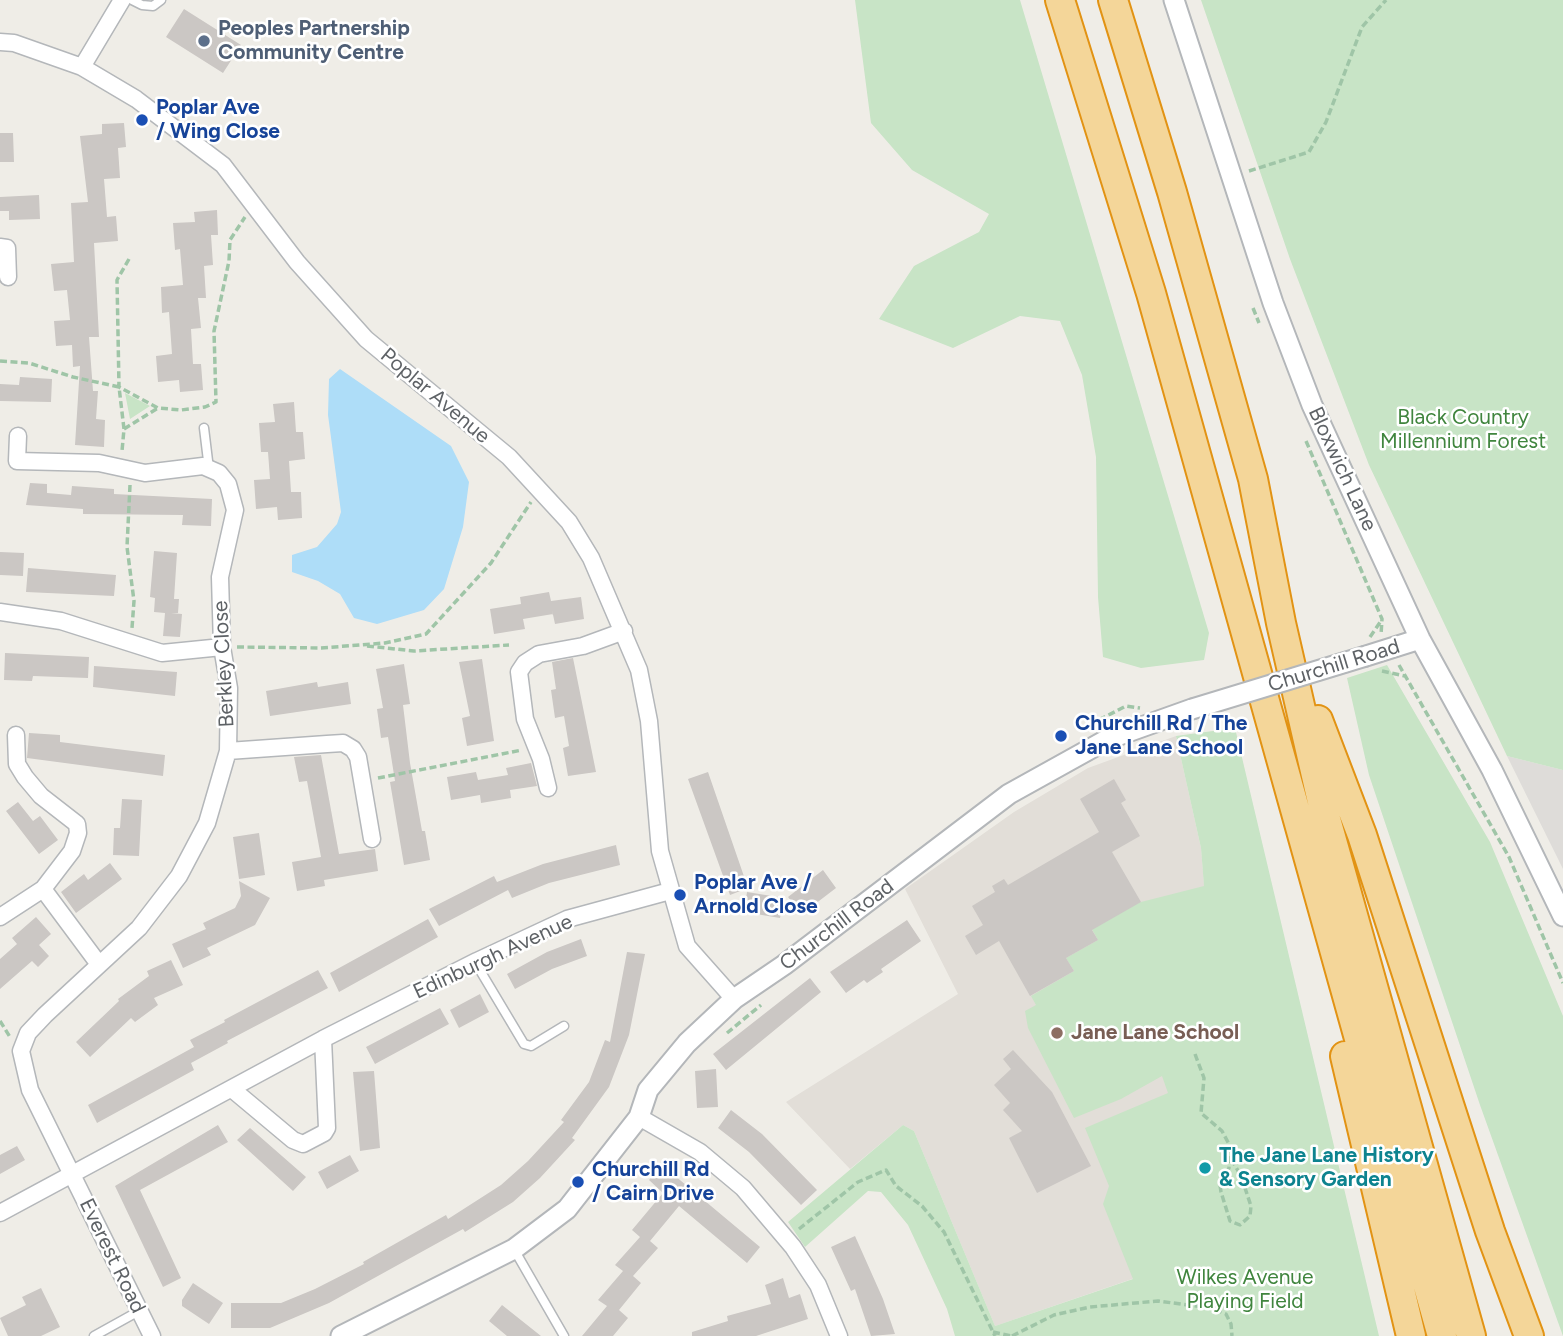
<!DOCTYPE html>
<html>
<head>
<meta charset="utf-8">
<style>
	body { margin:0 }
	canvas { display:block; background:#efede7 }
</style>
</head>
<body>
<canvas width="1563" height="1336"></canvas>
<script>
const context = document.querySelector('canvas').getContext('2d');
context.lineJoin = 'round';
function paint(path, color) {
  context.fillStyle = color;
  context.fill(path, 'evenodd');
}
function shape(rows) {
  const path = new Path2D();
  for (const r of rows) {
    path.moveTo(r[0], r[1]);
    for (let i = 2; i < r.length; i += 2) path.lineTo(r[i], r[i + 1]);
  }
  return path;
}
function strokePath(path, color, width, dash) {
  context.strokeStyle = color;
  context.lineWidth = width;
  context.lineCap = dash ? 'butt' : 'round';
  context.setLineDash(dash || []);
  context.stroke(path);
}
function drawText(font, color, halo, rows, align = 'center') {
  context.font = font + ' Figtree,sans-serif';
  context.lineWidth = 5;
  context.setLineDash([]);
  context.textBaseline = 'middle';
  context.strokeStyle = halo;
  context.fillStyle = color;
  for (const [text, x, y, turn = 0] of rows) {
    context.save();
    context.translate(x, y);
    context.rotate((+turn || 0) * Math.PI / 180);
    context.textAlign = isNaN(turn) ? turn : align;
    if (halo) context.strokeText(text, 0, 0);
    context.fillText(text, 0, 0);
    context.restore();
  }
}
paint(shape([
	[1507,756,1563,770,1563,869]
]), '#dedcd9');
paint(shape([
	[1176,736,1201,848,1214,1006,1278,1229,995,1326,914,1131,903,1125,850,1169,786,1102,958,994,905,889,1014,812,1088,768]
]), '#e2ded8');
paint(shape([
	[855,0,1020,0,1209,633,1204,660,1141,668,1103,657,1098,597,1096,457,1082,375,1060,321,1020,316,953,348,879,319,914,266,979,232,989,214,912,170,871,123],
	[1201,0,1563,0,1563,770,1507,756,1369,465,1290,259],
	[125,393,150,406,130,419],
	[1387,665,1490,842,1563,1016,1563,1336,1480,1105,1369,775,1347,678],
	[1235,728,1379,1336,955,1336,947,1309,908,1225,881,1192,868,1191,805,1247,788,1222,903,1125,914,1131,995,1326,1133,1279,1103,1204,1109,1186,1085,1128,1168,1093,1162,1076,1121,1099,1074,1118,1028,1028,1025,1011,1036,1005,1031,996,1074,971,1066,958,1098,940,1088,922,1141,902,1204,886,1201,848,1176,736]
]), '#c8e4c6');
paint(shape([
	[340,369,451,446,469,482,463,527,444,589,424,610,377,624,354,618,340,594,318,581,292,572,292,555,317,547,337,524,341,512,328,415,329,379]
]), '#aeddf8');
paint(shape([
	[184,9,241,45,223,73,166,37],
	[124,123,126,147,118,148,120,178,104,179,107,217,116,216,118,241,94,243,99,337,89,337,93,391,98,391,96,419,105,420,104,447,75,445,80,366,73,367,72,345,56,346,54,321,70,320,67,290,54,291,51,264,74,262,71,203,88,202,80,136,102,134,102,124],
	[0,133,13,133,14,162,0,162],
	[39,195,40,219,9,220,9,211,0,211,0,197],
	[217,210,218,235,211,235,213,265,204,266,206,298,198,298,201,328,191,329,193,364,201,364,203,390,180,392,179,380,158,382,156,356,172,354,169,312,162,313,161,287,183,285,180,249,175,250,173,223,195,222,194,212],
	[20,377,52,379,51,402,0,401,0,384,19,385],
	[294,402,296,432,303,432,305,459,289,461,291,492,301,492,302,518,278,520,277,507,256,509,254,480,270,479,268,452,261,452,259,423,275,422,273,404],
	[30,483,47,484,47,493,71,495,72,486,114,489,114,494,212,499,211,526,182,525,183,515,83,514,83,509,26,505],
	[154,551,177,553,174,599,179,599,178,613,171,613,182,614,180,637,163,636,165,613,154,612,155,598,150,597],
	[0,552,24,553,23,576,0,575],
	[28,568,116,575,114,596,26,592],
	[549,592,551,601,581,597,584,619,555,624,552,610,553,614,523,619,525,629,494,634,490,609,521,604,520,597],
	[5,653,89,657,88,678,33,676,32,681,4,680],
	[573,658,596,772,568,776,563,748,569,746,564,716,555,718,551,690,556,689,552,662],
	[482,659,494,741,467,746,462,718,470,716,459,662],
	[404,664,410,704,403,705,410,763,422,831,425,831,430,860,404,865,390,782,395,781,388,737,381,738,377,709,383,708,376,669],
	[94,666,177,672,175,696,93,687],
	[317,682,318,687,348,682,351,704,270,716,266,691],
	[29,733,60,735,60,742,165,755,163,776,27,758],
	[321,755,339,854,375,849,378,871,324,880,325,886,297,891,292,862,321,857,307,781,299,782,294,757],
	[531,763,537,786,510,790,511,798,481,803,480,795,451,800,447,777,476,772,478,780,508,775,506,768],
	[708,772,748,888,730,895,688,779],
	[1114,779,1126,800,1121,803,1140,836,1112,852,1141,902,1092,930,1098,940,1066,958,1074,971,1030,996,999,941,976,955,965,936,983,925,972,906,995,892,992,886,1004,879,1008,885,1099,832,1080,799],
	[122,799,142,800,139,856,113,855,114,828,120,828],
	[18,802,33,821,40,816,58,840,39,854,6,811],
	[259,833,265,875,239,879,233,837],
	[616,845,620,865,549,883,512,898,508,890,439,926,429,909,494,876,497,882,543,864],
	[110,863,122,879,76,913,61,892,84,874,88,880],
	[823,870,836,888,802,914,788,897],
	[239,881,270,898,255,925,207,948,211,955,183,968,172,944,206,929,203,923,235,908,241,896],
	[747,892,784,898,780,918,744,912],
	[36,917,51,934,39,945,49,956,38,967,32,961,0,989,0,959,17,944,12,938],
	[428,919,438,937,339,992,330,973],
	[907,920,921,941,881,969,883,972,867,983,864,980,846,993,830,972],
	[581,939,587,956,552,969,515,989,507,974,547,952],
	[627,952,645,954,629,1035,609,1087,572,1138,575,1140,540,1178,513,1202,465,1232,463,1229,329,1303,270,1328,231,1328,231,1303,281,1303,315,1289,364,1264,363,1262,446,1215,448,1219,501,1185,528,1161,564,1122,561,1120,589,1082,605,1040,610,1042],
	[171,960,183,985,154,998,158,1005,135,1022,131,1018,90,1057,76,1042,119,1001,118,999,149,976,147,971],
	[318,970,328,988,227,1041,228,1043,191,1063,194,1070,97,1123,88,1105,194,1047,190,1040,225,1022,224,1020],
	[810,978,821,992,726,1070,713,1054],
	[480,994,489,1012,459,1028,450,1010],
	[440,1008,449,1024,375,1064,366,1047],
	[1013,1050,1052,1092,1091,1166,1037,1193,1009,1138,1022,1131,1003,1110,1010,1103,994,1085,1011,1069,1003,1059],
	[716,1069,718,1107,697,1108,695,1071],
	[374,1071,380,1148,360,1151,353,1072],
	[731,1110,762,1134,817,1190,801,1205,749,1152,718,1128],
	[218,1125,228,1142,140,1190,181,1278,163,1287,115,1186],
	[250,1128,306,1177,293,1191,237,1140],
	[17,1146,25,1160,0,1174,0,1155],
	[350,1155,359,1171,327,1189,318,1172],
	[662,1165,760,1247,747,1263,679,1206,650,1241,658,1248,633,1276,641,1283,619,1310,628,1318,613,1336,582,1336,607,1306,598,1300,623,1271,615,1265,640,1237,632,1230,663,1193,649,1180],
	[855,1236,883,1299,895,1334,871,1336,855,1289,851,1291,831,1247],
	[783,1278,789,1298,800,1294,808,1319,756,1336,692,1336,692,1332,728,1321,727,1316,771,1304,765,1285],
	[193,1283,223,1303,209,1324,182,1306,182,1300],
	[41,1288,60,1327,41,1336,8,1336,0,1318,26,1305,22,1297],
	[502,1305,541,1336,507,1336,489,1321]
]), '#cbc7c4');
const service = shape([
	[132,0,142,5,153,6,161,0],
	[204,428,209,469],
	[475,962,524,1044,531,1046,564,1026],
	[515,1251,564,1336],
	[94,1336,139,1311]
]);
const minor = shape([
	[0,42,14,43,82,67,136,99,223,165,297,262,366,339,509,457,569,522,591,558,639,670,649,721,660,851,687,946,734,999],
	[82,67,122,0],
	[0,247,7,248,8,277],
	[18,436,17,461,99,463,145,473,203,466,219,473,228,484,235,510,220,577,222,647,229,688,228,751,207,823,179,876,139,928,45,1015,28,1033,21,1051,30,1090,152,1336],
	[0,612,61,621,162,653,222,647],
	[16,735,17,764,25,777,41,796,77,824,78,833,72,851,43,889,98,963],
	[228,751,327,744,343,743,353,749,358,757,372,839],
	[548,788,541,759,525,719,519,672,525,663,539,654,583,646,624,631],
	[0,917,43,889],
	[232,1089,293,1140,303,1144,324,1133,327,1128,323,1039],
	[639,1117,700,1152,743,1188,793,1247,818,1285,839,1336],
	[0,1213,323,1039,477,961,567,919,670,891]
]);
const tertiary = shape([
	[1174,0,1273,303,1312,405,1420,639,1492,770,1563,916],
	[1366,656,1420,639],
	[341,1336,514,1249,567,1209,639,1117,648,1090,687,1043,734,999,784,965,1009,794,1108,739,1192,709]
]);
const motorway = shape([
	[1060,0,1151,293,1442,1336],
	[1113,0,1172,192,1253,479,1281,623,1326,819,1471,1336],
	[1318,720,1362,835,1490,1231,1529,1336],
	[1345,1056,1411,1336]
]);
strokePath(service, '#b4b7ba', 11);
strokePath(minor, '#b4b7ba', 19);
strokePath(tertiary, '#b4b7ba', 23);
strokePath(motorway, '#e29314', 32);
strokePath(shape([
	[1249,171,1309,152,1326,122,1362,27,1386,0],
	[129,259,117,280,119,387,158,408,181,410,205,407,216,402,214,331,229,261,230,240,245,217],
	[1253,308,1259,323],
	[0,361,29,363,73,377,119,387,124,429,122,451],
	[124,429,158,408],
	[1306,441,1382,619,1381,635],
	[130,485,127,547,134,601,132,628],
	[1370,637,1381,621],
	[367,646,414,651,509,645],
	[237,647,321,648,385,643,426,634,491,563,531,502],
	[1399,665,1509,857,1563,983],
	[1382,671,1405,676],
	[1092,727,1095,722,1126,706,1140,708],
	[378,778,522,750],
	[0,1021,10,1037],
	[727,1033,761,1005],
	[1195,1054,1204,1078,1201,1113,1222,1131,1230,1146,1229,1168,1220,1185,1221,1192,1230,1221,1240,1225,1250,1216,1251,1206,1241,1176,1230,1157],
	[799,1229,858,1182,886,1170,896,1186,922,1206,944,1232,995,1336],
	[993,1332,1012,1336],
	[1012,1336,1054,1315,1090,1307,1158,1301,1211,1308,1226,1314,1231,1324,1232,1336]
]), '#9fc5a7', 3.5, [7, 3.5]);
strokePath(service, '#fff', 8);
strokePath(minor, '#fff', 16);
strokePath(tertiary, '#fff', 19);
strokePath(motorway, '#f4d699', 28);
const tertiaryBridge = shape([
	[1192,709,1366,656]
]);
strokePath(tertiaryBridge, '#b4b7ba', 23, []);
strokePath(tertiaryBridge, '#fff', 19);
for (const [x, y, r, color] of [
	[204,41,7,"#5c6f8a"],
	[142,120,7,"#1a4fb4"],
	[1061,736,7,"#1a4fb4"],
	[680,895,7,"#1a4fb4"],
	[1057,1033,7,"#8d6e63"],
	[1205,1168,7,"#0f9aa8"],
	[578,1182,7,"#1a4fb4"]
]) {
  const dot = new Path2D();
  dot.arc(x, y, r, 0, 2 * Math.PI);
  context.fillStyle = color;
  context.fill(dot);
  strokePath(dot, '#fff', 2.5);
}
drawText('bold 21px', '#4e5e75', '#fff', [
	["Peoples Partnership",218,29],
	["Community Centre",218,53]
], 'left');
drawText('bold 21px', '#164399', '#fff', [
	["Poplar Ave",156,108],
	["/ Wing Close",156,132],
	["Churchill Rd / The",1075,724],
	["Jane Lane School",1075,748],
	["Poplar Ave /",694,883],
	["Arnold Close",694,907],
	["Churchill Rd",592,1170],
	["/ Cairn Drive",592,1194]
], 'left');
drawText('21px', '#5e6266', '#fff', [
	["Poplar Avenue",435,396,40],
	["Bloxwich Lane",1342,469,65],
	["Berkley Close",224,664,-93],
	["Churchill Road",1334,666,-17],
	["Churchill Road",837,925,-37],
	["Edinburgh Avenue",493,957,-25],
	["Everest Road",112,1256,64]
]);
drawText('21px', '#40853e', '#fff', [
	["Black Country",1463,418],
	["Millennium Forest",1463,442],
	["Wilkes Avenue",1245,1278],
	["Playing Field",1245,1302]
]);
drawText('bold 21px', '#785e54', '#fff', [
	["Jane Lane School",1071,1033]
], 'left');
drawText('bold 21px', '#0d838f', '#fff', [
	["The Jane Lane History",1219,1156],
	["& Sensory Garden",1219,1180]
], 'left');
</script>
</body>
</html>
